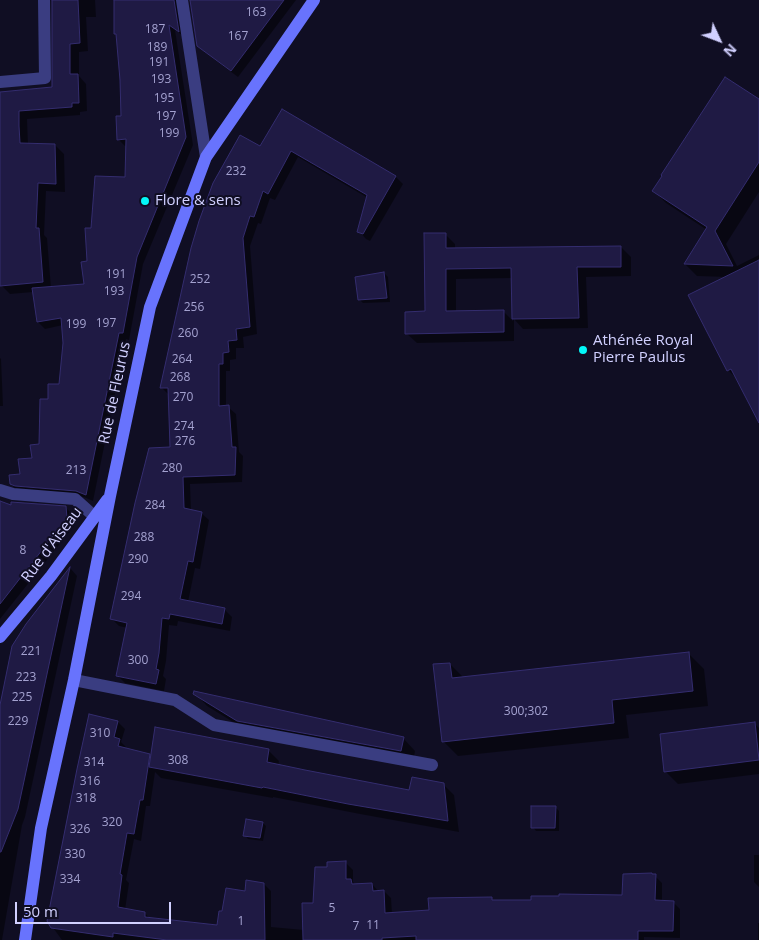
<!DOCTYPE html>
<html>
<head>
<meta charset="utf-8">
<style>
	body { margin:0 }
	#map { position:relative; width:759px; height:940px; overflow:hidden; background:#100e23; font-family:"Open Sans",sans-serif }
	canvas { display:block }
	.north { position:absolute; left:694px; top:15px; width:50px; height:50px; -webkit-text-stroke:4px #100e23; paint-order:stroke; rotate:133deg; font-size:14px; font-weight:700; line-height:20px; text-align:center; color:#d1d0ff }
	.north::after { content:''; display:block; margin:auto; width:18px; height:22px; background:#d1d0ff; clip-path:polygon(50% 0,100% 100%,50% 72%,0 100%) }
	.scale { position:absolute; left:15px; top:902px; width:156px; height:22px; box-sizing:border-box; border:2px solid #d1d0ff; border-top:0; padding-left:6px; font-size:15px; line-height:18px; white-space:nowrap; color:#d1d0ff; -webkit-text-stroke:4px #100e23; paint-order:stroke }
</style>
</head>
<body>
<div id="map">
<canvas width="759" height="940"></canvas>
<div class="north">N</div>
<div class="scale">50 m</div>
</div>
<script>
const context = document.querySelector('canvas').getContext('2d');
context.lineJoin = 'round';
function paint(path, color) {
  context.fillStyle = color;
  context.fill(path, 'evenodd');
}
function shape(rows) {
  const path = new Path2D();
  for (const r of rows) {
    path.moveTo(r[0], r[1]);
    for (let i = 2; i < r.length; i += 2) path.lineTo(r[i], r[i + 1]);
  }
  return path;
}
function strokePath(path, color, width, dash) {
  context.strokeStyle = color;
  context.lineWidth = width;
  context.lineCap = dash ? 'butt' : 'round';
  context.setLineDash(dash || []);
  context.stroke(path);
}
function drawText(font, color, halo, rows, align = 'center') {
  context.font = font + ' "Open Sans",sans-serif';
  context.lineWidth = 4;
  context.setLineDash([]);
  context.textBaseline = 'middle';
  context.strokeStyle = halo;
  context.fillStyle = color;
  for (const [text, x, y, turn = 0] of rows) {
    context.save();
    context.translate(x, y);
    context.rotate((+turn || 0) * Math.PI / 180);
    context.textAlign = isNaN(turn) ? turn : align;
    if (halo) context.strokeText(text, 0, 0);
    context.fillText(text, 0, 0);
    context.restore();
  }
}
paint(shape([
	[53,0,95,0,96,17,86,17,88,51,79,52,79,76,86,84,87,111,80,112,80,115,27,119,28,145,55,145,64,154,65,192,46,191,44,235,47,238,51,288,85,285,89,262,92,229,126,179,127,146,125,146,118,139,122,117,121,80,117,36,115,33,115,14,114,13,114,0,184,0,185,37,175,30,193,145,143,264,129,340,126,339,93,501,84,497,22,492,18,491,11,484,21,475,33,460,40,445,49,400,60,385,64,343,63,325,45,329,38,322,33,292,10,294,2,286,0,286,0,96,54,88],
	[191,0,296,0,238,77,206,53,198,45],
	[759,100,759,192,726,244,737,266,759,255,759,413,739,381,728,370,727,277,697,276,685,264,707,230,666,203,654,191],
	[282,110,396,177,403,184,370,241,366,239,359,231,368,198,298,157,275,200,270,198,261,224,258,223,250,246,257,334,243,337,244,348,236,348,236,359,230,360,230,371,226,371,226,407,228,407,236,414,239,452,243,456,242,482,190,484,191,511,201,513,209,520,200,569,195,568,188,602,225,610,232,617,230,631,178,621,177,626,169,625,166,661,163,676,166,679,164,691,125,683,117,675,128,628,119,626,112,619,171,449,170,396,162,388,192,248,260,148],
	[445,234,455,244,455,249,621,247,631,257,631,276,586,277,588,328,523,329,514,319,514,341,417,343,406,333,426,312],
	[513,278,513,321,503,311,456,312,456,279],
	[384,273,388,277,390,302,363,303,360,300],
	[0,358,1,359,3,406,0,406],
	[0,502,13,506,66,508,73,515,74,526,0,619],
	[71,569,77,576,25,817,22,825,2,940,0,940,0,710,27,624],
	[689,654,704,669,708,706,626,715,629,738,458,756,443,741,450,664,464,678],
	[195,693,403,738,415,751,413,763,251,733,207,706],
	[90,716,118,722,125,729,121,742,126,747,125,749,150,755,152,757,268,750,279,761,278,766,410,791,443,784,454,795,459,832,360,814,273,797,273,798,161,778,155,772,150,806,146,806,141,841,134,839,126,880,129,883,125,910,145,913,150,919,218,927,223,913,247,892,264,884,271,891,271,927,304,930,329,868,346,863,353,870,353,882,356,885,372,884,379,892,384,891,391,898,392,914,430,911,491,898,494,901,533,901,624,896,655,876,662,883,662,902,673,902,680,909,680,938,644,937,644,940,62,940,48,921],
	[754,723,759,728,759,774,678,784,666,772],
	[555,807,559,811,559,831,536,831,533,827],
	[263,823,266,826,263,841,248,839,245,835],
	[754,855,759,855,759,887,754,882],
	[758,923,759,923,759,940,758,940]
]), '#0007');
const building = shape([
	[52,0,78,0,80,43,70,44,70,74,78,74,79,103,72,103,72,107,19,111,19,126,20,143,55,144,56,184,38,183,36,228,39,228,43,282,0,286,0,92,52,87,52,0],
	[114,0,174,0,179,32,169,25,186,137,137,257,123,333,119,333,86,495,76,491,15,486,10,484,9,475,20,474,18,459,32,458,30,445,39,444,40,399,48,399,48,384,59,384,63,343,61,318,37,322,32,288,84,284,81,262,87,261,85,228,91,228,95,176,125,177,126,139,117,140,116,116,121,116,120,80,116,34,114,34,114,0],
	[190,0,284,0,231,71,197,46,190,0],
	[725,77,759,99,759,162,715,231,733,266,684,264,707,227,652,191,662,176,661,175,725,77],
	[282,109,396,176,363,234,357,232,367,195,291,151,268,194,263,191,254,217,250,216,243,238,250,327,236,329,237,340,228,341,229,352,223,353,223,364,219,364,219,406,229,405,232,447,236,447,235,475,183,477,184,508,202,512,193,562,188,561,180,599,225,608,222,624,170,614,169,619,162,618,159,653,156,669,159,670,156,684,116,676,127,623,110,619,135,503,149,448,170,447,168,388,160,388,191,248,199,221,213,183,240,135,260,146,282,109],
	[424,233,446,233,446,248,621,246,621,267,577,267,579,318,512,319,511,268,446,269,446,311,504,310,504,332,405,334,405,312,425,311,424,233],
	[759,260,759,423,731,369,727,371,688,295,759,260],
	[384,272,387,298,358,300,355,277,384,272],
	[0,501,11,505,11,502,66,506,67,518,0,604,0,501],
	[70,567,18,809,1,852,0,852,0,705,12,646,26,624,70,567],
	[689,652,693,691,612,700,614,723,442,742,433,664,450,663,452,678,689,652],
	[194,691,404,737,401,751,237,721,193,694,194,691],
	[89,714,118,721,114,737,120,739,118,746,150,754,143,800,140,800,134,834,127,833,120,874,122,875,118,907,145,912,145,917,217,925,219,911,222,911,226,888,245,891,246,880,264,883,265,940,167,940,113,933,113,937,51,928,47,921,77,769,89,714],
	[755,722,759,760,664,772,660,734,755,722],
	[155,727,269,749,267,762,305,770,409,790,412,777,444,783,448,821,348,804,263,787,262,788,149,767,155,727],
	[531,806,556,806,555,828,531,828,531,806],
	[246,819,263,822,260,838,243,836,246,819],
	[346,861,346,879,351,879,352,884,372,883,373,891,384,890,385,913,429,910,428,898,492,897,492,900,531,900,531,896,559,896,559,894,622,895,623,874,652,873,652,874,656,874,655,900,674,901,673,931,638,931,638,940,416,940,416,936,382,938,382,940,303,940,302,903,313,903,315,867,327,867,327,862,346,861]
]);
paint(building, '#1f1a44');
strokePath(building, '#342d6f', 1);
strokePath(shape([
	[0,82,45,78,44,0],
	[0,490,13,494,75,499,95,517],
	[74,680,175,700,214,725,432,765]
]), '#3a3d81', 12);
strokePath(shape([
	[182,0,206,157]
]), '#3a3d81', 12);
strokePath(shape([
	[0,637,51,576,107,500],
	[25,940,41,828,74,680,110,496,150,307,206,157,314,0]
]), '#6873fd', 12);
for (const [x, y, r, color] of [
	[145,201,5,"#03f7f8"],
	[583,350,5,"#03f7f8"]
]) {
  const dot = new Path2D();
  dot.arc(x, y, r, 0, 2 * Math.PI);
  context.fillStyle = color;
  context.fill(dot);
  strokePath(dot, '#100e23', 2);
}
drawText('12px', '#a4a2d0', null, [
	["163",256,13],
	["187",155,30],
	["167",238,37],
	["189",157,48],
	["191",159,63],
	["193",161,80],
	["195",164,99],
	["197",166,117],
	["199",169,134],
	["232",236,172],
	["191",116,275],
	["252",200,280],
	["193",114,292],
	["256",194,308],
	["197",106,324],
	["199",76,325],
	["260",188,334],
	["264",182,360],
	["268",180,378],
	["270",183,398],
	["274",184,427],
	["276",185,442],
	["280",172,469],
	["213",76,471],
	["284",155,506],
	["288",144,538],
	["8",23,551],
	["290",138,560],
	["294",131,597],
	["221",31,652],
	["300",138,661],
	["223",26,678],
	["225",22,698],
	["300;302",526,712],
	["229",18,722],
	["310",100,734],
	["308",178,761],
	["314",94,763],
	["316",90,782],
	["318",86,799],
	["320",112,823],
	["326",80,830],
	["330",75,855],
	["334",70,880],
	["5",332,909],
	["1",241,922],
	["11",373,926],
	["7",356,927]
]);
drawText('15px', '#d1d0ff', '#100e23', [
	["Flore & sens",155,201],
	["Athénée Royal",593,341],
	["Pierre Paulus",593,358]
], 'left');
drawText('15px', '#d1d0ff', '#100e23', [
	["Rue de Fleurus",115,393,-78],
	["Rue d'Aiseau",52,545,-53]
]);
</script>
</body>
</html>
